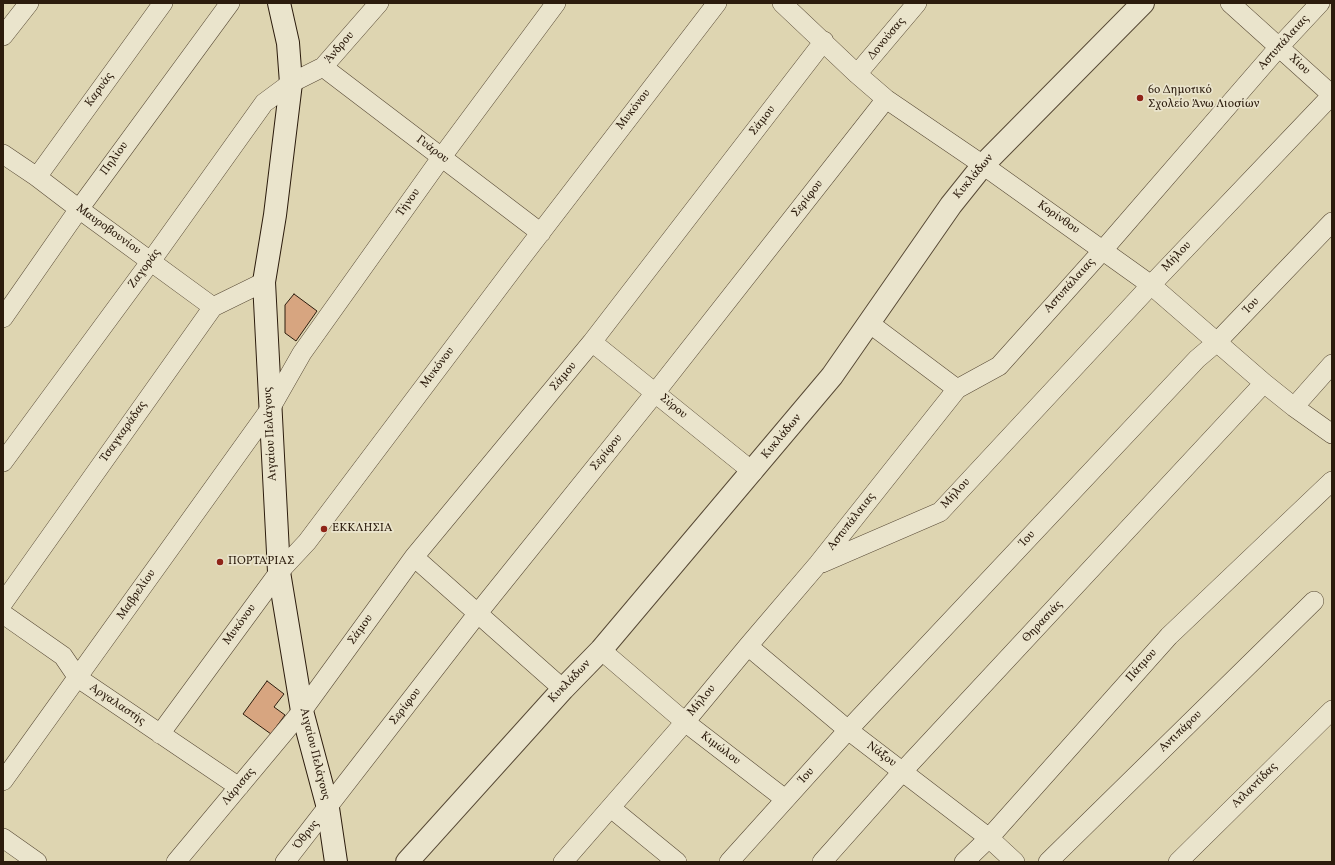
<!DOCTYPE html>
<html>
<head>
<meta charset="utf-8">
<style>
	body { margin:0 }
	#map { position:relative; width:1335px; height:865px; overflow:hidden; background:#ded5b1; font-family:Vollkorn,serif }
	canvas { display:block }
	.frame { position:absolute; inset:0; border:4px solid #2c1c0d; pointer-events:none }
</style>
</head>
<body>
<div id="map">
<canvas width="1335" height="865"></canvas>
<div class="frame"></div>
</div>
<script>
const context = document.querySelector('canvas').getContext('2d');
context.lineJoin = 'round';
function paint(path, color) {
  context.fillStyle = color;
  context.fill(path, 'evenodd');
}
function shape(rows) {
  const path = new Path2D();
  for (const r of rows) {
    path.moveTo(r[0], r[1]);
    for (let i = 2; i < r.length; i += 2) path.lineTo(r[i], r[i + 1]);
  }
  return path;
}
function strokePath(path, color, width, dash) {
  context.strokeStyle = color;
  context.lineWidth = width;
  context.lineCap = dash ? 'butt' : 'round';
  context.setLineDash(dash || []);
  context.stroke(path);
}
function drawText(font, color, halo, rows, align = 'center') {
  context.font = font + ' Vollkorn,serif';
  context.lineWidth = 3.5;
  context.setLineDash([]);
  context.textBaseline = 'middle';
  context.strokeStyle = halo;
  context.fillStyle = color;
  for (const [text, x, y, turn = 0] of rows) {
    context.save();
    context.translate(x, y);
    context.rotate((+turn || 0) * Math.PI / 180);
    context.textAlign = isNaN(turn) ? turn : align;
    if (halo) context.strokeText(text, 0, 0);
    context.fillText(text, 0, 0);
    context.restore();
  }
}
const building = shape([
	[294,294,317,311,296,341,285,333,285,305,294,294],
	[267,681,284,694,274,707,285,715,271,734,243,714,267,681]
]);
paint(building, '#d7a580');
strokePath(building, '#2c1c0d', 1);
const minor = shape([
	[782,3,857,74,886,99,983,165,1151,285,1264,383,1294,407,1332,434],
	[1230,3,1332,95],
	[3,36,29,3],
	[323,67,541,233],
	[857,74,917,3],
	[3,154,37,177,79,209,213,307],
	[37,177,163,3],
	[3,318,79,209,230,3],
	[869,323,957,389],
	[592,342,753,472],
	[1294,407,1332,364],
	[3,462,151,261,264,103,291,83,323,67,379,3],
	[414,557,563,689],
	[822,563,940,512,1151,285,1332,95],
	[3,603,213,307,264,282],
	[3,614,63,656,78,678,239,787],
	[748,646,848,730,989,838,1015,862],
	[601,650,685,722,785,799],
	[160,734,279,572,307,542,518,262,717,3],
	[3,781,270,409,302,353,441,158,556,3],
	[611,808,677,862],
	[3,838,37,862],
	[176,862,302,711,414,557,592,342,824,41],
	[285,862,478,613,655,393,886,99],
	[563,862,685,722,748,646,818,564,957,389,999,366,1103,250,1279,47,1320,3],
	[729,862,848,730,1197,359,1217,342,1332,222],
	[822,862,903,771,1264,383],
	[964,862,989,838,1169,636,1332,481],
	[1048,862,1314,601],
	[1178,862,1332,710]
]);
const tertiary = shape([
	[407,862,563,689,601,650,832,376,951,205,983,165,1143,3]
]);
const secondary = shape([
	[279,3,288,43,291,83,275,215,264,282,279,572,302,711,328,808,336,862]
]);
strokePath(minor, '#584a36', 20);
strokePath(tertiary, '#584a36', 24);
strokePath(secondary, '#2c1c0d', 24);
strokePath(minor, '#eae4cc', 19);
strokePath(tertiary, '#eae4cc', 22);
strokePath(secondary, '#eae4cc', 22);
for (const [x, y, r, color] of [
	[1140,98,4,"#8f2418"],
	[324,529,4,"#8f2418"],
	[220,562,4,"#8f2418"]
]) {
  const dot = new Path2D();
  dot.arc(x, y, r, 0, 2 * Math.PI);
  context.fillStyle = color;
  context.fill(dot);
  strokePath(dot, '#eae4cc', 1.5);
}
drawText('12px', '#2c1c0d', '#eae4cc', [
	["Δονούσας",887,39,-50],
	["Αστυπάλαιας",1284,43,-48],
	["Άνδρου",340,48,-49],
	["Χίου",1299,65,43],
	["Καρυάς",100,90,-54],
	["Μυκόνου",634,110,-52],
	["Σάμου",763,121,-52],
	["Γυάρου",432,150,37],
	["Πηλίου",115,159,-54],
	["Κυκλάδων",974,177,-50],
	["Σερίφου",808,199,-52],
	["Τήνου",409,203,-55],
	["Κορίνθου",1058,218,35],
	["Μαυροβουνίου",108,230,36],
	["Μήλου",1177,257,-46],
	["Ζαγοράς",145,269,-54],
	["Αστυπάλαιας",1070,286,-48],
	["Ίου",1252,306,-46],
	["Μυκόνου",438,368,-53],
	["Σάμου",564,377,-50],
	["Σύρου",673,407,39],
	["Τσαγκαράδας",124,432,-55],
	["Αιγαίου Πελάγους",271,434,-93],
	["Κυκλάδων",782,437,-50],
	["Σερίφου",607,453,-51],
	["Μήλου",956,494,-47],
	["Αστυπάλαιας",852,522,-52],
	["Ίου",1028,539,-47],
	["Μαβρελίου",137,595,-55],
	["Θηρασιάς",1043,622,-47],
	["Μυκόνου",240,625,-54],
	["Σάμου",361,630,-54],
	["Πάτμου",1142,666,-48],
	["Κυκλάδων",570,682,-46],
	["Μήλου",702,701,-50],
	["Αργαλαστής",117,705,34],
	["Σερίφου",406,707,-52],
	["Αντιπάρου",1181,732,-44],
	["Κιμώλου",720,749,37],
	["Αιγαίου Πελάγους",314,754,76],
	["Νάξου",881,755,37],
	["Ίου",807,776,-48],
	["Ατλαντίδας",1255,786,-45],
	["Λάρισας",239,787,-50],
	["Όθρυς",307,835,-52]
]);
drawText('12px', '#2c1c0d', '#eae4cc', [
	["6ο Δημοτικό",1148,91],
	["Σχολείο Άνω Λιοσίων",1148,105],
	["ΕΚΚΛΗΣΙΑ",332,529],
	["ΠΟΡΤΑΡΙΑΣ",228,562]
], 'left');
</script>
</body>
</html>
